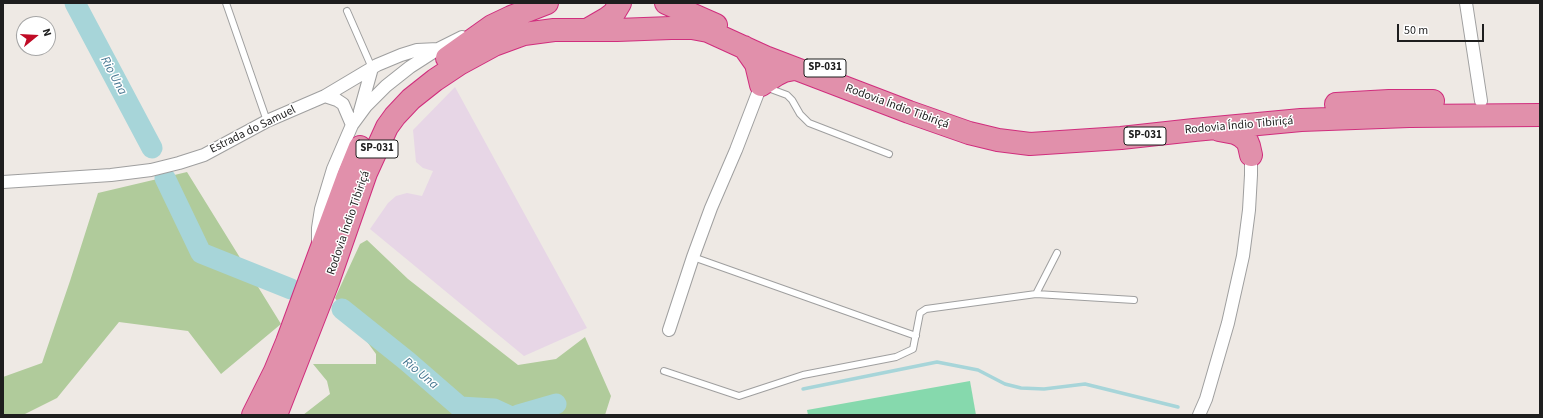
<!DOCTYPE html>
<html>
<head>
<meta charset="utf-8">
<style>
	body { margin:0 }
	#map { position:relative; width:1543px; height:418px; overflow:hidden; background:#eee9e4; font-family:"Source Sans 3",sans-serif }
	canvas { display:block }
	.frame { position:absolute; inset:0; border:4px solid #1e1e1e; pointer-events:none }
	.north { position:absolute; left:16px; top:16px; width:40px; height:40px; box-sizing:border-box; background:#fff; border:1px solid #a5a5a5; border-radius:50%; rotate:72deg; font-size:11px; font-weight:700; line-height:16px; text-align:center; color:#1e1e1e }
	.north::after { content:''; display:block; margin:auto; width:14px; height:18px; background:#c00b26; clip-path:polygon(50% 0,100% 100%,50% 72%,0 100%) }
	.scale { position:absolute; left:1397px; top:24px; width:87px; height:18px; box-sizing:border-box; border:2px solid #1e1e1e; border-top:0; padding-left:5px; font-size:12px; line-height:14px; white-space:nowrap; color:#1e1e1e; -webkit-text-stroke:3px #fff; paint-order:stroke }
</style>
</head>
<body>
<div id="map">
<canvas width="1543" height="418"></canvas>
<div class="frame"></div>
<div class="north">N</div>
<div class="scale">50 m</div>
</div>
<script>
const context = document.querySelector('canvas').getContext('2d');
context.lineJoin = 'round';
function paint(path, color) {
  context.fillStyle = color;
  context.fill(path, 'evenodd');
}
function shape(rows) {
  const path = new Path2D();
  for (const r of rows) {
    path.moveTo(r[0], r[1]);
    for (let i = 2; i < r.length; i += 2) path.lineTo(r[i], r[i + 1]);
  }
  return path;
}
function strokePath(path, color, width, dash) {
  context.strokeStyle = color;
  context.lineWidth = width;
  context.lineCap = dash ? 'butt' : 'round';
  context.setLineDash(dash || []);
  context.stroke(path);
}
function drawText(font, color, halo, rows, align = 'center') {
  context.font = font + ' "Source Sans 3",sans-serif';
  context.lineWidth = 3;
  context.setLineDash([]);
  context.textBaseline = 'middle';
  context.strokeStyle = halo;
  context.fillStyle = color;
  for (const [text, x, y, turn = 0] of rows) {
    context.save();
    context.translate(x, y);
    context.rotate((+turn || 0) * Math.PI / 180);
    context.textAlign = isNaN(turn) ? turn : align;
    if (halo) context.strokeText(text, 0, 0);
    context.fillText(text, 0, 0);
    context.restore();
  }
}
paint(shape([
	[455,87,587,328,524,356,370,229,388,203,396,196,407,193,422,196,433,171,423,168,416,162,413,130]
]), '#e7d6e6');
paint(shape([
	[187,172,281,324,221,374,188,331,119,322,57,398,23,415,3,415,3,377,42,363,70,281,98,193],
	[367,240,408,279,518,365,556,359,585,337,611,396,605,415,303,415,330,394,327,381,313,364,376,364,376,354,335,298,360,244]
]), '#b0cb9b');
paint(shape([
	[970,381,976,415,808,415,807,410]
]), '#86d9ad');
strokePath(shape([
	[803,389,937,362,978,370,1005,384,1021,388,1044,389,1085,384,1178,407]
]), '#a7d5d9', 3.5);
strokePath(shape([
	[75,3,152,148],
	[165,178,201,253,291,289],
	[342,309,407,361,460,407,494,409,507,415],
	[518,415,556,404]
]), '#a7d5d9', 21);
const lane = shape([
	[226,3,267,121],
	[347,11,372,68],
	[768,88,787,95,792,100,800,114,809,123,889,154],
	[693,257,916,336],
	[1036,294,1134,300],
	[664,371,739,396,803,375,896,357,913,349,920,313,926,309,1036,294,1057,253]
]);
const street = shape([
	[1466,3,1481,101],
	[325,96,337,100,343,104,352,125],
	[360,111,372,68],
	[3,182,111,175,151,170,179,163,204,155,267,121,325,96,377,65,401,55,417,50,438,49],
	[318,240,318,228,321,209,333,169,352,125,366,106,386,86,410,67,438,49,462,37],
	[669,330,693,257,711,208,736,150,761,85],
	[1199,415,1206,399,1228,323,1243,256,1249,210,1251,175,1251,155]
]);
const highway = shape([
	[666,3,716,25],
	[587,30,606,19,614,13,620,3],
	[744,47,756,64,761,85,776,75,784,71,794,69],
	[447,58,492,26,511,17,547,3],
	[1336,104,1389,101,1433,101],
	[1219,130,1235,133,1241,136,1247,141,1249,146,1251,155],
	[253,415,275,371,287,342,347,179,360,147],
	[276,415,328,282,366,173,387,127,395,116,411,99,435,80,459,64,494,45,524,34,554,30,617,30,671,28,692,28,708,31,765,57,909,112,969,133,998,140,1030,144,1121,138,1194,130,1301,120,1409,116,1540,115]
]);
strokePath(lane, '#9f9f9f', 8);
strokePath(street, '#9f9f9f', 14);
strokePath(highway, '#d02d7d', 24);
strokePath(lane, '#fff', 6);
strokePath(street, '#fff', 12);
strokePath(highway, '#e190ab', 22);
for (const [x, y, w] of [
	[825,68,42],
	[1145,136,42],
	[377,149,42]
]) {
  const box = new Path2D();
  box.roundRect(x - w / 2, y - 9, w, 18, 3);
  context.fillStyle = '#fff';
  context.fill(box);
  strokePath(box, '#1e1e1e', 1);
}
drawText('bold 11px', '#1e1e1e', null, [
	["SP-031",825,68],
	["SP-031",1145,136],
	["SP-031",377,149]
]);
drawText('12px', '#1e1e1e', '#fff', [
	["Rodovia Índio Tibiriçá",897,107,20],
	["Rodovia Índio Tibiriçá",1239,126,-5],
	["Estrada do Samuel",253,130,-26],
	["Rodovia Índio Tibiriçá",349,223,-71]
]);
drawText('italic 13px', '#467791', '#fff', [
	["Rio Una",113,76,62],
	["Rio Una",420,374,40]
]);
</script>
</body>
</html>
